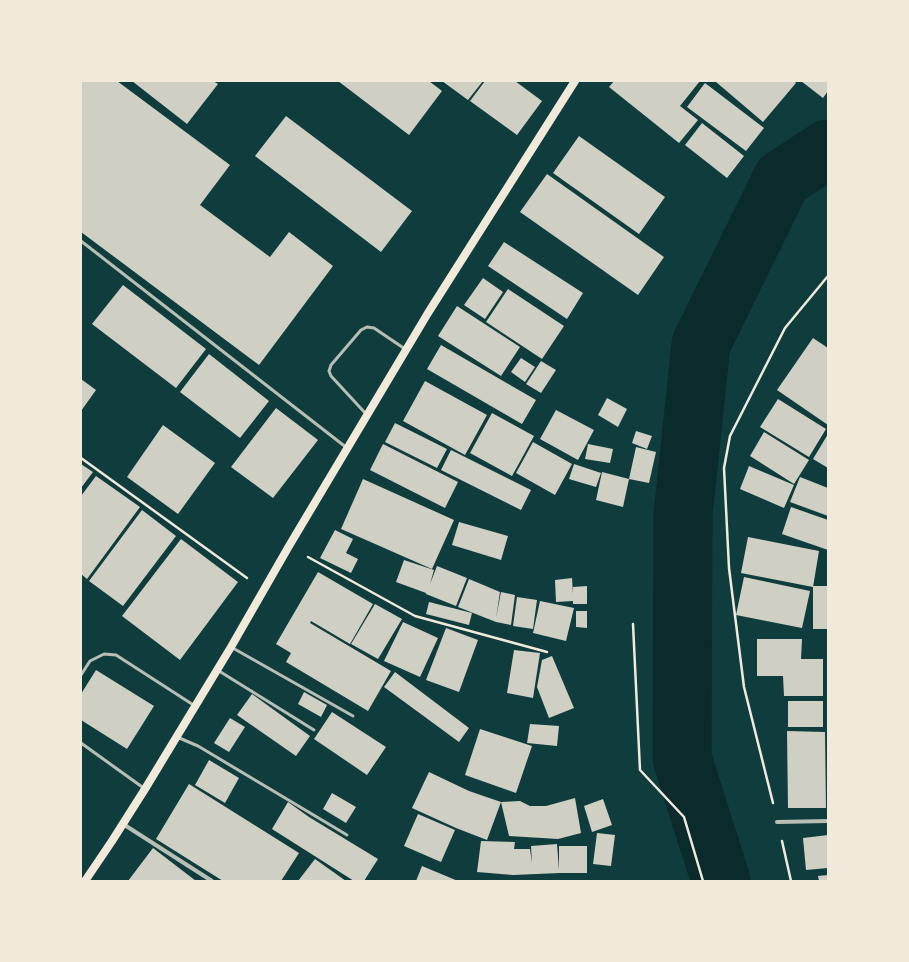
<!DOCTYPE html>
<html>
<head>
<meta charset="utf-8">
<style>
	body { margin:0 }
	#map { position:relative; width:909px; height:962px; overflow:hidden; background:#0f3d3e; font-family:"Open Sans",sans-serif }
	canvas { display:block }
	.frame { position:absolute; inset:0; border:82px solid #f1e9da; pointer-events:none }
</style>
</head>
<body>
<div id="map">
<canvas width="909" height="962"></canvas>
<div class="frame"></div>
</div>
<script>
const context = document.querySelector('canvas').getContext('2d');
context.lineJoin = 'round';
function shape(rows) {
  const path = new Path2D();
  for (const r of rows) {
    path.moveTo(r[0], r[1]);
    for (let i = 2; i < r.length; i += 2) path.lineTo(r[i], r[i + 1]);
  }
  return path;
}
function strokePath(path, color, width, dash) {
  context.strokeStyle = color;
  context.lineWidth = width;
  context.lineCap = dash ? 'butt' : 'round';
  context.setLineDash(dash || []);
  context.stroke(path);
}
function paint(path, color) {
  context.fillStyle = color;
  context.fill(path, 'evenodd');
}
strokePath(shape([
	[721,881,682,758,683,515,701,344,782,179,828,149]
]), '#0a2a2b', 59);
paint(shape([
	[81,81,117,81,230,165,200,205,270,257,289,232,333,266,259,365,81,232],
	[132,81,213,81,218,84,187,124],
	[338,81,429,81,442,91,409,135],
	[442,81,483,81,468,100],
	[485,81,515,81,542,101,517,135,470,101],
	[614,81,700,81,680,106,698,120,679,143,609,87],
	[717,81,794,81,796,83,763,122,716,82],
	[801,81,828,81,828,91,823,98],
	[705,83,764,128,746,151,687,107],
	[286,116,412,211,381,252,255,156],
	[702,123,744,156,727,178,685,145],
	[579,136,665,197,639,234,553,173],
	[547,174,664,257,638,295,520,212],
	[504,242,583,293,567,319,488,266],
	[483,278,503,292,485,319,464,305],
	[123,285,206,349,176,388,92,324],
	[508,289,564,326,542,359,486,322],
	[457,306,520,347,501,376,438,336],
	[813,338,828,348,828,425,777,390],
	[441,345,536,400,522,424,427,369],
	[209,354,269,401,240,438,180,392],
	[521,358,535,367,525,382,511,372],
	[541,361,556,370,541,393,526,384],
	[81,379,96,390,81,411],
	[425,381,487,415,465,455,403,421],
	[607,398,627,409,618,427,598,415],
	[778,399,826,429,809,457,760,427],
	[276,408,318,440,273,498,231,467],
	[556,410,594,430,578,460,540,439],
	[492,413,534,436,512,476,470,453],
	[395,423,447,449,437,468,385,442],
	[163,425,215,463,178,514,127,477],
	[636,431,652,436,647,449,632,443],
	[764,432,809,460,794,484,750,456],
	[828,434,828,468,813,459],
	[533,442,572,464,555,495,516,473],
	[383,444,458,482,445,508,370,470],
	[588,444,613,449,610,463,585,459],
	[636,447,656,452,649,483,629,479],
	[451,450,531,490,521,510,441,470],
	[81,464,93,472,81,488],
	[574,464,601,473,596,487,569,479],
	[749,466,794,485,784,508,740,489],
	[602,472,629,479,623,507,596,500],
	[96,476,140,507,87,579,81,574,81,496],
	[800,477,828,488,828,516,790,502],
	[363,479,454,520,432,569,341,529],
	[791,507,828,520,828,550,782,534],
	[142,510,176,536,123,606,89,581],
	[459,522,508,536,501,560,452,545],
	[335,530,353,539,346,553,358,559,351,573,320,558],
	[748,537,819,551,813,587,741,573],
	[181,539,238,582,180,660,122,616],
	[404,560,434,570,430,584,437,566,467,578,456,606,426,594,426,593,396,582],
	[318,572,373,604,350,644,311,621,310,623,391,671,368,711,286,662,291,653,276,644],
	[744,577,810,591,802,628,736,615],
	[572,578,573,594,573,587,587,586,587,604,573,604,573,601,556,602,555,580],
	[469,579,500,592,496,618,501,592,515,595,511,625,496,622,458,607],
	[813,586,828,586,828,629,813,629],
	[517,597,537,600,533,629,513,626],
	[540,601,574,608,566,641,533,633],
	[429,602,472,613,469,625,426,614],
	[375,604,402,619,378,659,351,644],
	[576,611,587,611,587,628,576,627],
	[403,622,438,638,420,677,384,661],
	[446,628,478,640,459,692,426,680],
	[757,639,802,639,801,659,823,659,823,696,784,696,783,676,757,676],
	[514,650,540,653,533,698,507,693],
	[552,656,574,708,549,718,537,687,542,660],
	[96,670,154,706,127,749,81,720,81,694],
	[395,672,469,728,459,742,384,687],
	[304,692,327,705,321,717,298,704],
	[252,694,310,736,296,756,237,715],
	[788,701,823,701,823,727,788,727],
	[332,712,386,747,367,775,314,739],
	[230,718,245,727,229,752,214,743],
	[530,724,559,726,557,746,527,743],
	[480,729,532,746,516,793,465,775],
	[787,731,825,732,826,808,788,808],
	[209,760,239,778,225,803,195,785],
	[429,772,469,791,501,802,487,840,456,828,412,808],
	[189,784,299,853,281,881,223,881,156,839],
	[332,793,356,807,346,823,323,809],
	[575,798,581,833,558,839,509,836,501,802,520,801,530,806,546,806],
	[603,799,612,825,592,832,584,806],
	[288,802,309,817,378,859,364,881,354,881,272,829],
	[418,814,455,830,441,862,404,846],
	[597,833,615,835,611,866,593,864],
	[828,835,828,868,806,870,803,838],
	[481,841,515,842,514,849,530,849,532,863,531,846,557,844,559,870,559,846,587,846,587,873,560,873,513,875,477,872],
	[153,848,196,881,128,881],
	[315,859,346,881,298,881],
	[422,866,458,881,416,881],
	[828,875,828,881,819,881,818,876]
]), '#cfcfc3');
strokePath(shape([
	[81,458,247,578],
	[308,557,415,616,547,652],
	[633,624,640,770,684,817,703,881],
	[773,803,744,687,729,568,724,468,730,436,785,328,828,276],
	[782,841,791,881]
]), '#f1e9da', 2.5);
strokePath(shape([
	[81,241,347,448],
	[367,415,331,376,329,371,331,365,361,330,367,327,374,328,405,349],
	[231,647,353,716],
	[219,671,314,730],
	[81,675,90,661,104,654,116,655,195,706],
	[177,737,198,746,347,835],
	[81,743,145,789]
]), '#b8beb3', 3);
strokePath(shape([
	[777,822,828,821],
	[123,824,212,881]
]), '#b8beb3', 4);
strokePath(shape([
	[85,881,112,841,145,789,231,647,289,546,428,313,575,81]
]), '#f1e9da', 8);
</script>
</body>
</html>
